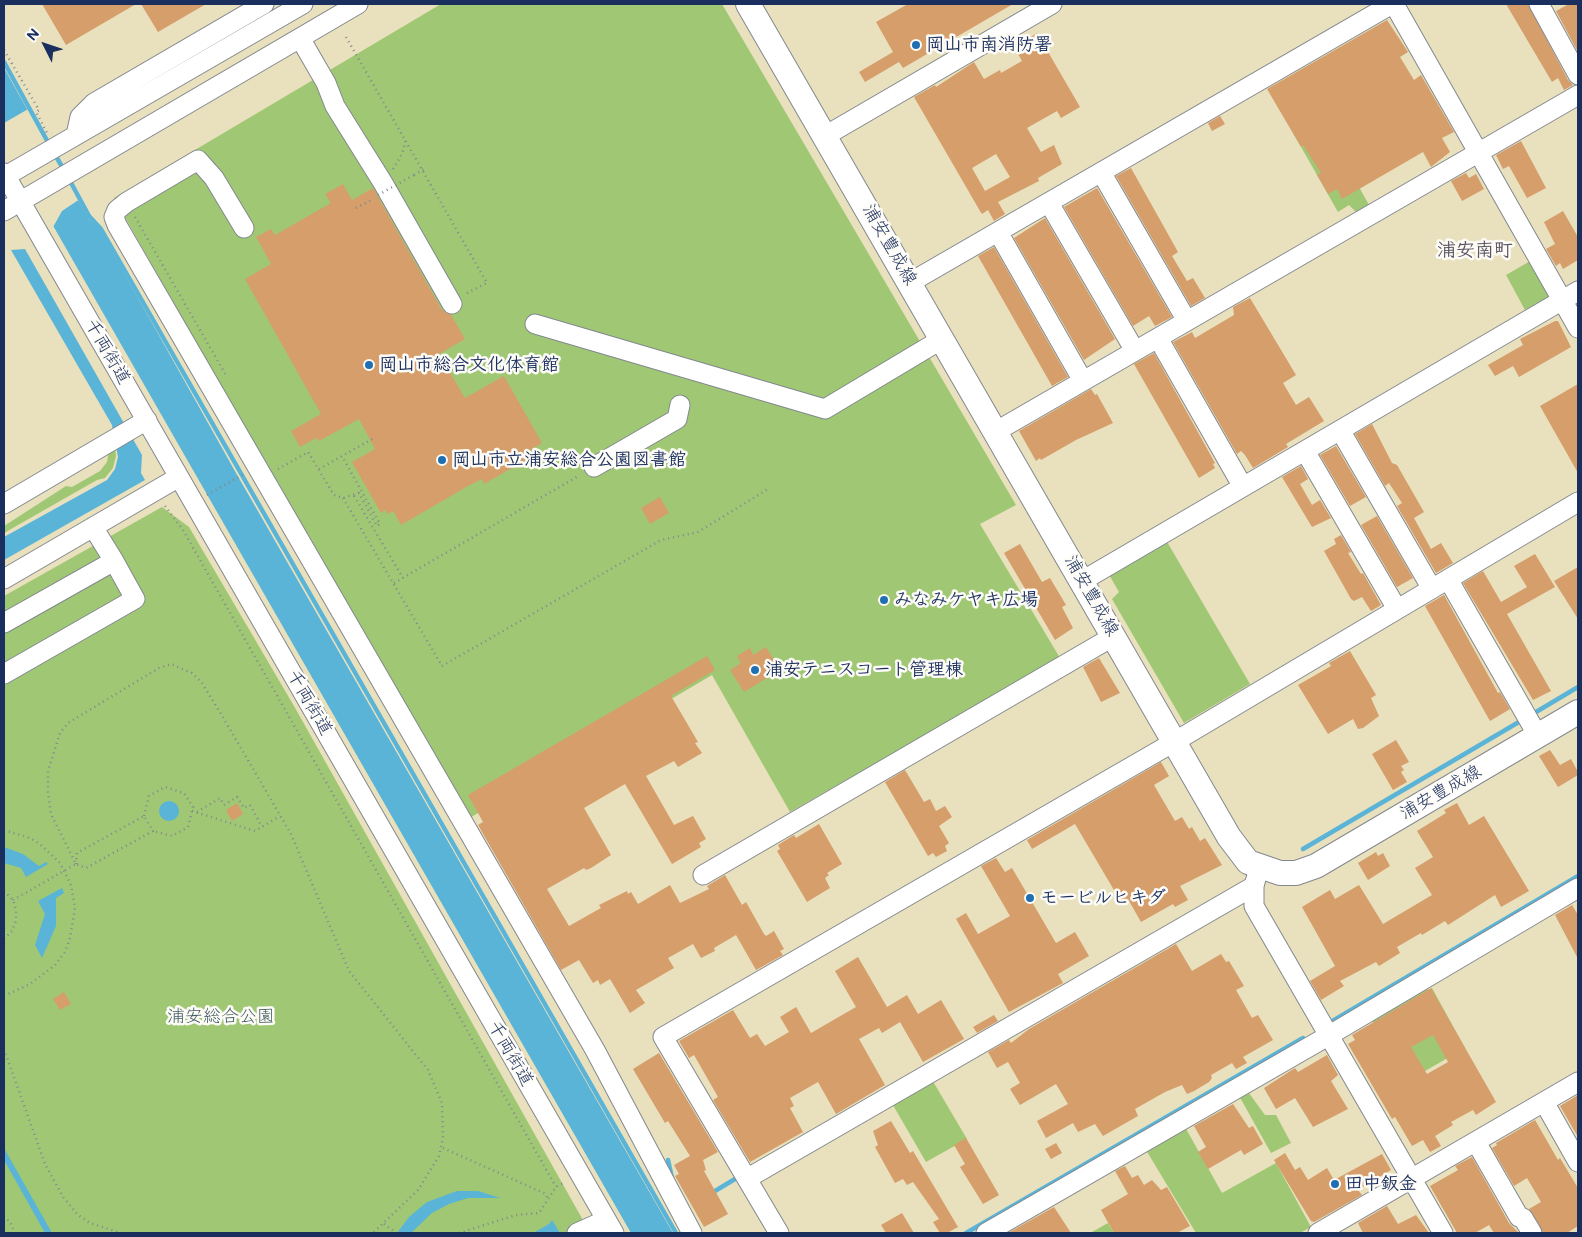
<!DOCTYPE html>
<html>
<head>
<meta charset="utf-8">
<style>
	body { margin:0 }
	#map { position:relative; width:1582px; height:1237px; overflow:hidden; background:#e9e0bd; font-family:"Balsamiq Sans",sans-serif }
	canvas { display:block }
	.frame { position:absolute; inset:0; border:5px solid #1b2f5e; pointer-events:none }
	.north { position:absolute; left:20px; top:20px; width:50px; height:50px; -webkit-text-stroke:4px #fdfcf7; paint-order:stroke; rotate:311deg; font-size:14px; font-weight:700; line-height:20px; text-align:center; color:#1b2f5e }
	.north::after { content:''; display:block; margin:auto; width:18px; height:22px; background:#1b2f5e; clip-path:polygon(50% 0,100% 100%,50% 72%,0 100%) }
</style>
</head>
<body>
<div id="map">
<canvas width="1582" height="1237"></canvas>
<div class="frame"></div>
<div class="north">N</div>
</div>
<script>
const context = document.querySelector('canvas').getContext('2d');
context.lineJoin = 'round';
function paint(path, color) {
  context.fillStyle = color;
  context.fill(path, 'evenodd');
}
function shape(rows) {
  const path = new Path2D();
  for (const r of rows) {
    if (r.length === 3) {
      path.moveTo(r[0] + r[2], r[1]);
      path.arc(r[0], r[1], r[2], 0, 2 * Math.PI);
      continue;
    }
    path.moveTo(r[0], r[1]);
    for (let i = 2; i < r.length; i += 2) path.lineTo(r[i], r[i + 1]);
  }
  return path;
}
function strokePath(path, color, width, dash) {
  context.strokeStyle = color;
  context.lineWidth = width;
  context.lineCap = dash ? 'butt' : 'round';
  context.setLineDash(dash || []);
  context.stroke(path);
}
function drawText(font, color, halo, rows, align = 'center') {
  context.font = font + ' "Balsamiq Sans","Klee One",sans-serif';
  context.lineWidth = 5;
  context.setLineDash([]);
  context.textBaseline = 'middle';
  context.strokeStyle = halo;
  context.fillStyle = color;
  for (const [text, x, y, turn = 0] of rows) {
    context.save();
    context.translate(x, y);
    context.rotate((+turn || 0) * Math.PI / 180);
    context.textAlign = isNaN(turn) ? turn : align;
    if (halo) context.strokeText(text, 0, 0);
    context.fillText(text, 0, 0);
    context.restore();
  }
}
paint(shape([
	[441,4,722,4,1016,505,980,524,1060,658,790,812,712,675,468,819,114,198],
	[1319,115,1369,205,1356,212,1349,205,1338,212,1292,131],
	[1532,260,1552,295,1525,310,1506,275],
	[115,446,116,456,113,468,105,478,97,480,4,533,4,526,66,486,72,487,100,471,107,462,109,449],
	[162,507,189,527,294,706,584,1222,565,1233,4,1233,4,596],
	[1166,540,1250,684,1184,723,1112,599,1119,592,1108,573],
	[1424,985,1428,990,1432,988,1465,1048,1406,1082,1370,1017],
	[931,1078,967,1139,926,1162,890,1100],
	[1246,1089,1265,1115,1276,1115,1291,1143,1271,1153,1238,1094],
	[1185,1127,1222,1193,1276,1163,1311,1227,1300,1233,1196,1233,1146,1150],
	[1108,1223,1114,1233,1092,1233,1092,1232]
]), '#a0c874');
paint(shape([
	[4,68,88,218,100,230,236,473,673,1233,631,1233,205,491,4,140],
	[25,249,142,455,141,473,145,480,4,560,4,537,107,480,115,469,118,457,112,425,11,250],
	[169,811,10],
	[4,847,23,854,39,866,46,862,48,864,26,877,21,868,4,863],
	[62,888,64,893,56,898,56,926,42,958,35,945,45,914,38,901],
	[4,1148,52,1233,45,1233,4,1160],
	[457,1191,478,1191,500,1198,468,1198,449,1204,432,1213,411,1233,397,1233,409,1217,427,1202],
	[552,1220,560,1233,533,1233,549,1224]
]), '#59b4d7');
paint(shape([
	[30,108,80,199,62,211,52,229,4,145,4,123]
]), '#e9e0bd');
strokePath(shape([
	[4,62,50,146],
	[54,153,64,170],
	[69,179,89,216,101,229,676,1233],
	[1531,715,1578,687],
	[1303,849,1524,719],
	[1328,1021,1329,1023,1578,876],
	[668,1160,672,1178],
	[710,1194,735,1179],
	[966,1233,1303,1038]
]), '#59b4d7', 4.5);
paint(shape([
	[42,4,136,4,66,45],
	[141,4,206,4,158,32],
	[908,4,1013,4,903,68,899,62,865,82,859,72,893,52,876,22],
	[1506,4,1528,4,1568,80,1573,85,1564,90,1558,78,1552,82],
	[1569,4,1578,4,1578,52,1556,11],
	[1387,20,1408,52,1400,57,1414,80,1421,75,1454,132,1442,138,1450,152,1431,167,1423,152,1342,199,1337,189,1328,194,1317,175,1321,173,1303,145,1301,147,1267,89],
	[1037,33,1080,107,1061,118,1057,111,1027,128,1041,152,1054,145,1062,164,1038,178,1039,181,998,202,1005,214,994,221,988,210,982,214,980,211,914,97,935,85,936,87,974,62,984,79,1000,70,1001,73,1022,61,1014,47],
	[996,154,1010,177,985,191,972,168],
	[1220,116,1225,124,1212,131,1208,123],
	[1521,141,1546,188,1527,198,1509,166,1503,169,1496,155],
	[1131,168,1178,252,1172,256,1187,281,1193,278,1205,298,1191,306,1116,176],
	[1466,173,1469,178,1476,174,1484,189,1462,201,1451,181],
	[343,184,352,200,373,188,442,310,451,315,465,339,439,354,465,398,504,376,542,443,527,452,531,457,484,484,482,479,468,486,401,525,393,511,388,514,385,510,381,513,352,462,375,449,359,419,319,441,316,438,300,447,291,431,321,414,245,279,271,264,256,237,271,229,275,235,331,203,325,194],
	[1097,188,1172,317,1155,326,1149,316,1133,326,1064,207],
	[1563,211,1578,237,1578,260,1563,269,1560,263,1556,266,1546,249,1555,244,1544,222],
	[1045,218,1115,339,1084,360,1014,238],
	[994,247,1068,377,1052,386,978,256],
	[1250,298,1296,375,1283,383,1296,405,1309,397,1324,421,1286,444,1288,447,1253,468,1245,455,1241,451,1237,454,1173,342,1192,332,1195,338,1234,315,1233,307],
	[1555,321,1558,321,1571,347,1519,377,1513,366,1495,376,1488,365,1523,345,1520,339],
	[1154,353,1215,463,1213,464,1215,468,1199,478,1134,364],
	[1578,384,1578,473,1540,406],
	[1091,389,1095,395,1097,394,1113,423,1076,440,1041,460,1040,458,1036,461,1019,431],
	[1372,424,1392,463,1397,465,1424,512,1414,518,1431,549,1441,543,1453,563,1436,573,1397,506,1402,503,1389,483,1385,486,1355,434],
	[1336,446,1366,497,1350,506,1320,455],
	[1301,466,1308,479,1300,484,1312,505,1320,500,1331,518,1312,527,1282,477],
	[660,497,669,513,650,524,641,508],
	[1377,516,1413,578,1397,587,1361,525],
	[1341,535,1351,552,1348,553,1361,574,1363,573,1381,605,1371,611,1362,597,1354,601,1351,599,1324,551,1336,544,1334,539],
	[1020,544,1042,582,1050,578,1066,605,1062,607,1073,628,1055,640,1004,553],
	[1535,554,1555,587,1507,614,1551,691,1533,700,1463,583,1483,571,1501,602,1527,587,1514,566],
	[1578,567,1578,619,1554,581],
	[1444,595,1498,693,1500,692,1510,709,1490,721,1425,606],
	[766,647,780,670,744,692,730,670,741,663,737,656,750,648,753,655],
	[1350,651,1376,695,1371,698,1379,716,1363,728,1358,729,1353,719,1328,734,1298,685,1331,666,1329,663],
	[707,656,715,670,671,696,698,742,695,743,702,753,678,767,674,761,646,776,674,825,693,816,706,839,699,843,701,847,672,864,625,784,584,808,611,855,591,868,586,870,584,868,547,889,569,926,601,908,599,905,627,891,628,894,631,892,638,904,670,885,680,903,709,889,707,886,725,875,742,905,746,902,764,934,766,936,774,931,784,949,780,951,783,955,756,970,736,935,714,948,715,951,701,958,693,944,668,958,674,968,636,990,645,1003,630,1013,610,979,600,985,598,980,593,983,579,960,561,970,478,825,483,822,468,795],
	[1099,658,1120,693,1101,702,1083,667],
	[1396,740,1409,762,1401,766,1404,770,1401,772,1407,782,1393,790,1372,754],
	[1550,750,1560,765,1571,759,1578,772,1578,775,1558,787,1539,756],
	[1161,762,1169,776,1154,785,1175,821,1182,817,1189,829,1192,827,1200,841,1205,838,1222,865,1180,886,1188,900,1175,907,1173,904,1141,922,1128,899,1121,902,1075,824,1032,849,1027,840],
	[905,770,924,802,930,799,936,811,945,806,952,817,939,826,949,843,945,846,947,851,936,857,933,853,928,856,885,782],
	[237,803,243,814,232,821,226,810],
	[1457,803,1469,825,1484,816,1529,891,1501,907,1495,895,1448,925,1445,921,1422,935,1421,933,1397,947,1400,953,1379,966,1376,962,1340,981,1344,986,1321,1000,1310,981,1335,966,1302,907,1330,890,1335,899,1359,885,1383,924,1432,895,1415,868,1433,857,1417,831,1446,813,1444,810],
	[819,824,842,864,827,873,829,875,825,878,830,888,807,902,777,851,780,849,778,845,794,835,796,838],
	[1376,852,1378,856,1383,853,1390,866,1368,880,1358,863],
	[996,858,1005,872,1012,868,1056,943,1075,932,1089,956,1058,974,1063,983,1009,1012,956,919,966,913,978,934,1010,916,981,866],
	[1572,905,1578,915,1578,959,1555,915],
	[1176,944,1192,971,1221,954,1226,962,1229,961,1244,986,1236,990,1252,1018,1258,1015,1273,1040,1243,1057,1247,1063,1236,1069,1232,1063,1211,1075,1212,1078,1209,1082,1194,1091,1187,1094,1182,1085,1165,1092,1135,1109,1138,1116,1103,1136,1095,1124,1078,1132,1073,1123,1046,1138,1037,1121,1068,1104,1056,1084,1020,1105,1010,1089,1020,1083,1008,1062,997,1068,988,1052,1009,1040,1011,1043,1029,1029],
	[858,957,887,1007,907,995,918,1014,941,1000,964,1039,923,1062,900,1022,882,1033,879,1028,859,1039,885,1085,836,1114,818,1082,790,1098,794,1106,790,1108,803,1132,750,1162,713,1100,718,1097,694,1055,689,1058,679,1041,733,1010,750,1038,757,1034,765,1046,789,1032,780,1017,796,1007,811,1033,856,1007,835,971],
	[1431,988,1496,1102,1476,1115,1473,1110,1451,1122,1453,1125,1435,1136,1441,1146,1430,1152,1423,1140,1412,1146,1395,1117,1392,1119,1348,1044,1355,1040,1352,1035],
	[1433,1035,1448,1062,1427,1074,1411,1047],
	[64,992,71,1004,60,1010,53,999],
	[994,1015,998,1021,977,1033,973,1027],
	[659,1053,718,1152,703,1160,706,1170,704,1171,728,1214,704,1227,675,1176,679,1174,674,1165,690,1156,668,1121,665,1123,633,1069],
	[1327,1055,1338,1075,1331,1081,1348,1109,1313,1127,1295,1098,1276,1109,1264,1088,1295,1068,1298,1072],
	[1578,1095,1578,1137,1560,1106],
	[1233,1104,1249,1128,1253,1126,1263,1144,1244,1155,1241,1150,1208,1169,1198,1152,1206,1147,1194,1126],
	[1535,1120,1558,1160,1560,1158,1578,1188,1578,1226,1567,1233,1543,1233,1529,1209,1541,1202,1527,1178,1514,1186,1492,1148,1497,1145,1496,1143],
	[891,1121,910,1153,913,1151,958,1227,947,1233,940,1233,933,1222,939,1219,913,1182,907,1185,903,1179,895,1183,875,1147,878,1145,873,1131],
	[966,1138,999,1195,983,1204,960,1167,965,1164,954,1145],
	[1056,1143,1062,1153,1051,1159,1045,1149],
	[1285,1153,1295,1170,1300,1167,1308,1180,1327,1168,1334,1180,1382,1154,1391,1170,1358,1190,1362,1195,1314,1222,1311,1221,1274,1160],
	[1472,1157,1509,1223,1519,1233,1494,1233,1489,1225,1475,1233,1457,1233,1430,1186,1458,1170,1455,1166],
	[1125,1166,1132,1178,1138,1175,1144,1185,1152,1180,1161,1190,1167,1187,1190,1226,1177,1233,1114,1233,1101,1210,1128,1194,1115,1171],
	[1387,1206,1398,1224,1416,1215,1429,1233,1363,1233,1358,1223],
	[1054,1207,1071,1233,1008,1233],
	[902,1213,914,1233,886,1233,881,1225]
]), '#d59e6b');
const minor = shape([
	[1394,4,1578,328],
	[1539,4,1578,75],
	[300,38,326,83,335,106,383,183,452,304],
	[76,135,80,117,94,103,264,4],
	[825,136,1052,4],
	[1101,172,1187,321],
	[4,173,614,1233],
	[4,177,303,4],
	[1049,203,1135,351],
	[4,211,358,4],
	[244,228,214,178,198,160,127,202,117,210,114,217,117,225,595,1050,692,1233],
	[998,232,1083,381],
	[911,282,1392,4],
	[535,324,825,409,942,339],
	[1158,338,1243,487],
	[1340,430,1432,589],
	[995,432,1578,95],
	[1305,451,1397,609],
	[594,467,677,419,680,405],
	[4,504,147,420],
	[93,527,114,561],
	[4,579,179,477],
	[1448,579,1538,736],
	[1082,581,1578,291],
	[4,623,114,561,135,599,4,674],
	[703,875,1114,636],
	[1257,875,1254,886,1254,906,1443,1233],
	[1544,1102,1578,1162],
	[1476,1142,1519,1217,1523,1218,1532,1233],
	[748,1178,1254,886],
	[577,1233,606,1220],
	[779,1233,663,1037,1174,742,1578,502],
	[986,1233,1328,1036,1578,888],
	[1318,1233,1578,1082]
]);
const major = shape([
	[748,4,1229,837,1248,862,1280,873,1296,873,1316,866,1578,712]
]);
strokePath(minor, '#82888e', 21);
strokePath(major, '#82888e', 26);
strokePath(shape([
	[346,37,487,283,465,294],
	[4,50,39,110,36,112,47,133],
	[393,169,402,154,406,139],
	[414,175,424,169],
	[356,208,373,199],
	[135,217,227,377],
	[278,469,308,452,334,495,343,498,359,493,377,526,380,524,342,456],
	[319,469,374,438],
	[207,495,244,474],
	[354,496,403,578],
	[343,498,442,666,661,540,698,532,768,489],
	[165,506,183,530,556,1187],
	[394,583,580,475],
	[192,811,255,831,280,816],
	[197,812,220,798,224,805,237,797,244,808,250,805,262,827],
	[144,816,149,796,165,787,184,793,193,807,188,827,172,836,153,831],
	[4,830,30,838,40,844,60,863,71,885,75,908,70,938,65,952,55,965,30,984,4,996],
	[76,864,77,853,144,816,153,831,86,868,76,864,51,814,48,792,48,771,60,733,68,723,159,668,171,664,192,673,202,683,221,714,291,834,349,971,428,1070,442,1103,443,1138,439,1156,418,1190,373,1233],
	[4,891,13,900,16,910,16,921,12,931,4,939],
	[13,900,76,864],
	[4,1049,45,1164,63,1197,78,1215,90,1223,121,1233],
	[443,1148,546,1194,547,1197],
	[4,1216,10,1222,15,1233],
	[384,1224,396,1233],
	[459,1233,516,1215,539,1213,556,1187,565,1182]
]), '#82888e', 2.5, [1, 4]);
strokePath(minor, '#fff', 19);
strokePath(major, '#fff', 24);
strokePath(shape([
	[378,195,414,175]
]), '#82888e', 2.5, [1, 4]);
for (const [x, y, r, color] of [
	[916,45,5,"#1f6fb2"],
	[369,365,5,"#1f6fb2"],
	[442,460,5,"#1f6fb2"],
	[884,600,5,"#1f6fb2"],
	[755,670,5,"#1f6fb2"],
	[1030,898,5,"#1f6fb2"],
	[1335,1184,5,"#1f6fb2"]
]) {
  const dot = new Path2D();
  dot.arc(x, y, r, 0, 2 * Math.PI);
  context.fillStyle = color;
  context.fill(dot);
  strokePath(dot, '#fdfcf7', 2);
}
drawText('bold 18px', '#1b2f5e', '#fdfcf7', [
	["岡山市南消防署",926,45],
	["岡山市総合文化体育館",379,365],
	["岡山市立浦安総合公園図書館",452,460],
	["みなみケヤキ広場",894,600],
	["浦安テニスコート管理棟",765,670],
	["モービルヒキダ",1040,898],
	["田中鈑金",1345,1184]
], 'left');
drawText('18px', '#1b2f5e', '#fdfcf7', [
	["浦安豊成線",889,245,60],
	["千両街道",107,352,60],
	["浦安豊成線",1091,596,60],
	["千両街道",309,703,60],
	["浦安豊成線",1441,793,-30],
	["千両街道",510,1054,60]
]);
drawText('18px', '#435d65', '#fdfcf7', [
	["浦安総合公園",221,1017]
]);
drawText('bold 19px', '#5c5663', '#fdfcf7', [
	["浦安南町",1475,251]
]);
</script>
</body>
</html>
